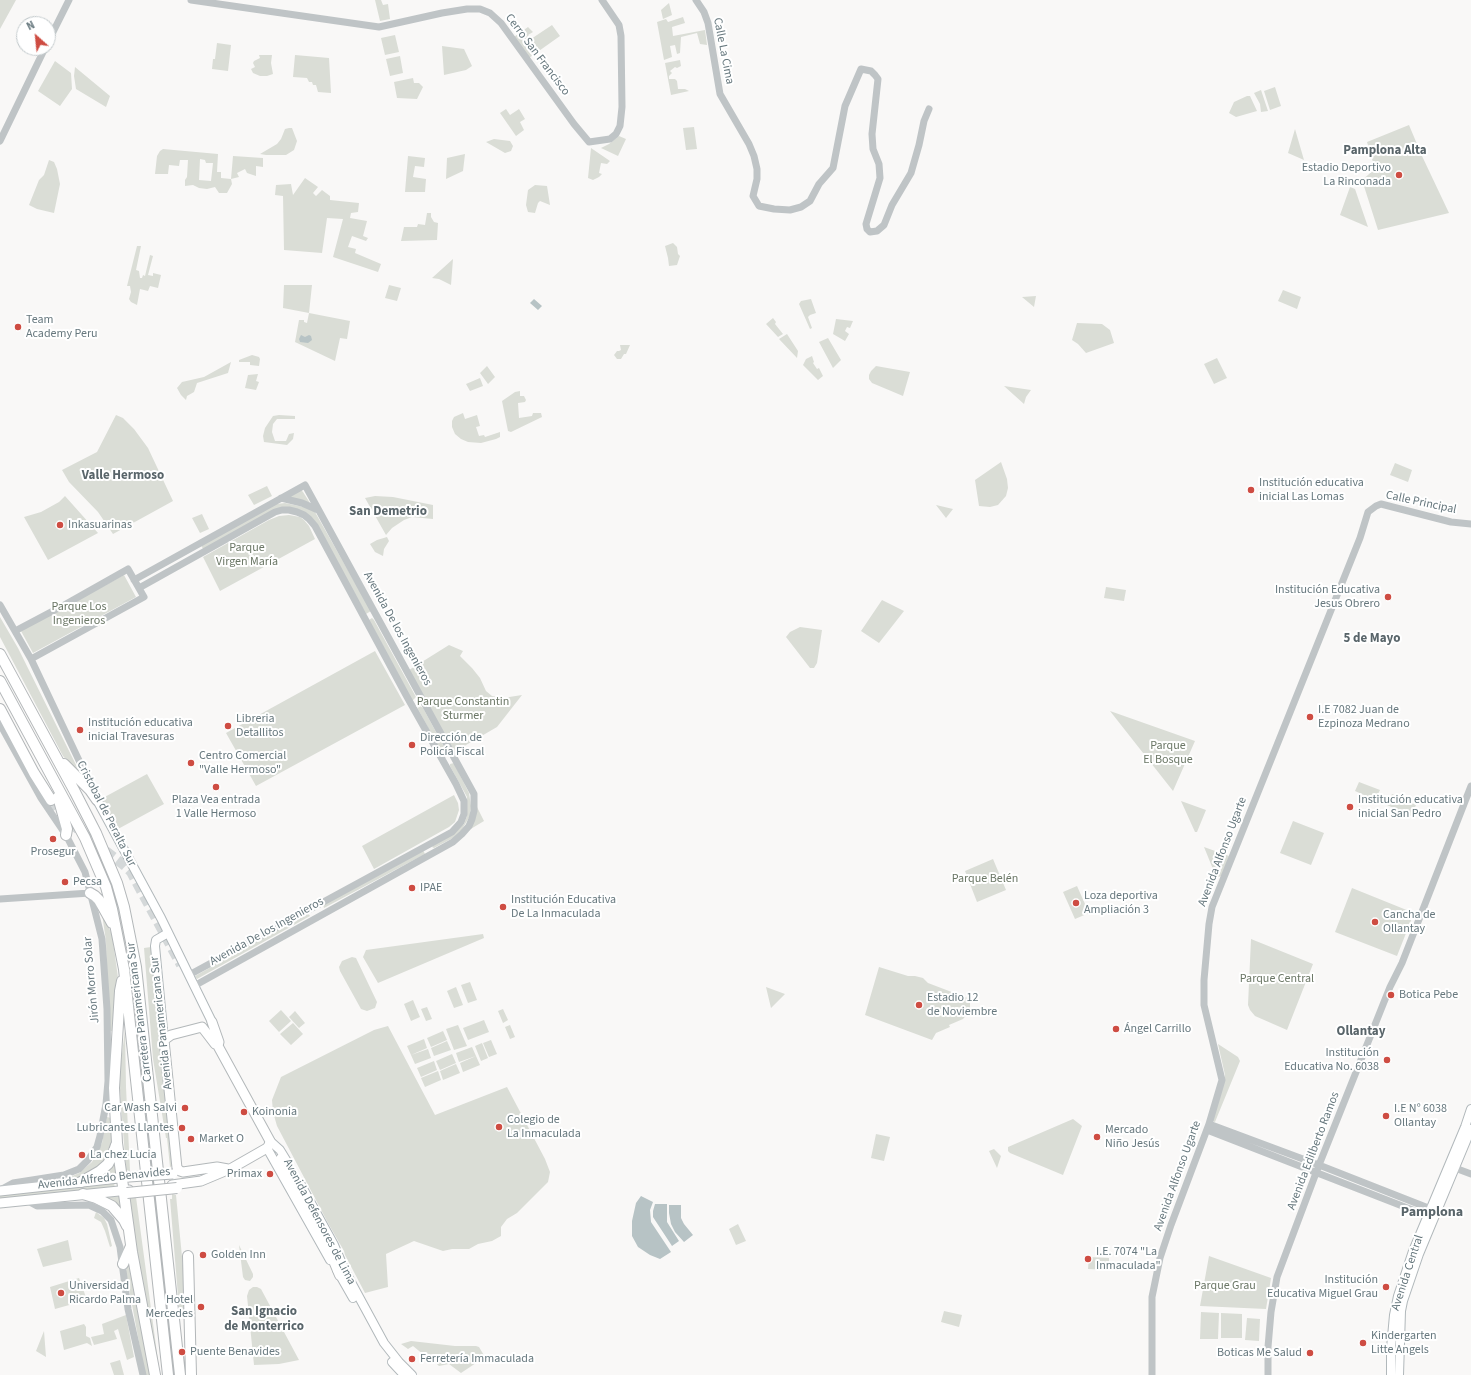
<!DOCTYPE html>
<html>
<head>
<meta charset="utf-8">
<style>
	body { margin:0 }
	#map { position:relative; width:1471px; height:1375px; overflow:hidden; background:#f9f8f7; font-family:"Source Sans 3",sans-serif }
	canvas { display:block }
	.north { position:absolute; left:16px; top:16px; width:40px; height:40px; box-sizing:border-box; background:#fff; border:1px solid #c2c9cb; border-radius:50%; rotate:333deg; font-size:11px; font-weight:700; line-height:16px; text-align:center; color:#67787e }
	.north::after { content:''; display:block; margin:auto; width:14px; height:18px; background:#ce4c42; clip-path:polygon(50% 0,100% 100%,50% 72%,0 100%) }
</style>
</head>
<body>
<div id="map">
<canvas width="1471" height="1375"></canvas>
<div class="north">N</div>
</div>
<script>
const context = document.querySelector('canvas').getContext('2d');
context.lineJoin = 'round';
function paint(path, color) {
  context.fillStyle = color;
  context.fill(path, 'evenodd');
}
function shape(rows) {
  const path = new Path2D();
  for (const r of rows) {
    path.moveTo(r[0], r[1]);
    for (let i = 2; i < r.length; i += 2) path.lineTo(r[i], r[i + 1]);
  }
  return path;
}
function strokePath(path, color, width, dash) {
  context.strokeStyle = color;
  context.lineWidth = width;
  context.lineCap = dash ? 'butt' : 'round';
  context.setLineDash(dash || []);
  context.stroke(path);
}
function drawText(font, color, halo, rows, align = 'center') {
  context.font = font + ' "Source Sans 3",sans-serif';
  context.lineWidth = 4;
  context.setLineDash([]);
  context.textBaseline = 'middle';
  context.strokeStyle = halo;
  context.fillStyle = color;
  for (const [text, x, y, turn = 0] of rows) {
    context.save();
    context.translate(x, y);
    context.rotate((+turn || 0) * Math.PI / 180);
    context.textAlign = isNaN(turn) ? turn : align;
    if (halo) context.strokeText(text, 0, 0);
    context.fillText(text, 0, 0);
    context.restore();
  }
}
paint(shape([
	[0,0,16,0,0,29],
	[375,0,381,0,383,5,388,4,390,19,380,21],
	[669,3,672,15,663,19,661,10],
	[683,17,685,23,672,27,673,36,705,30,707,45,700,44,697,33,681,37,680,53,677,54,675,45,670,46,672,57,664,60,657,22,666,19,668,22],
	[552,25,560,36,529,58,514,37,528,27,533,32,528,35,531,39],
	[395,35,399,52,385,55,381,38],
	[217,43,231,45,228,71,212,69,213,59,215,59],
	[442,46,464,49,472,66,466,70,444,75],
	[259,55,272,55,271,63,273,74,267,76,260,76,253,73,251,69,255,67,253,63,254,61,260,58],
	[295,55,329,58,331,93,318,92,316,85,313,85,312,82,309,82,307,78,293,77],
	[400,56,403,73,390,76,386,59],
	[680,60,681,66,677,68,675,67,670,71,672,73,669,76,669,79,675,79,677,81,678,89,685,89,689,91,671,95,665,63],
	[55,61,71,73,72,89,60,106,38,91],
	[75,67,110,96,106,107,76,89,74,76],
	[413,78,414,83,419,83,423,87,417,99,397,98,394,82],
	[1275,87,1281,106,1270,110,1264,91],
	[1261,90,1268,111,1261,112,1260,104,1254,93],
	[1247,96,1250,96,1257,111,1236,117,1229,113,1234,102],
	[506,109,510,115,519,109,525,119,520,122,524,130,516,136,500,113],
	[1409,125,1422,156,1449,213,1378,230,1362,180,1375,169,1367,142],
	[694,127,697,149,686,150,683,128],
	[289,128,292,128,297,141,294,150,286,155,266,155,260,154,277,144,281,139,285,129],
	[1295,129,1304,160,1288,153],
	[619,136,626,139,618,156,601,148,609,144],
	[494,139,510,141,513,146,511,151,505,153,486,142],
	[591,148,610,161,607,164,601,163,599,173,602,174,599,177,593,180,588,178],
	[163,149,218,154,217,172,221,172,221,178,231,179,233,156,263,158,263,167,256,166,256,176,247,173,245,169,237,173,239,177,231,179,232,184,227,193,219,193,215,187,207,189,199,188,193,185,185,186,185,180,187,177,188,160,180,160,179,166,169,165,168,174,155,174,157,156,160,151],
	[200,159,205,160,206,163,213,163,211,181,199,180],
	[465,154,463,171,446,179,447,158],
	[408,156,425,158,424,167,415,166,413,177,426,179,425,192,405,192],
	[49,160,54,162,57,169,60,184,54,213,37,209,29,205,39,180,44,175],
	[305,178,318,187,313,193,316,196,322,190,330,196,330,200,359,203,358,212,351,213,350,218,367,221,363,236,368,238,366,241,352,236,348,247,356,249,355,253,381,264,378,272,333,257,343,219,327,218,322,253,284,250,283,196,275,195,276,185,291,184,293,195],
	[535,185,547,186,550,205,540,201,538,203,535,213,528,212,526,205,528,190],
	[1350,187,1355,189,1368,227,1340,215],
	[427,213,431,213,431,217,434,222,438,223,437,240,401,241,404,227,417,227,418,224,425,225],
	[673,243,677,247,678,254,680,256,677,265,669,266,668,258,665,246],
	[137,246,141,246,136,270,139,271,140,278,142,278,143,275,145,276,150,255,153,256,148,275,153,276,153,273,161,275,158,288,150,286,148,291,140,289,137,305,131,302,129,299,131,292,130,286,127,286],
	[453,259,451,285,439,279,432,278],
	[284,285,312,285,309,313,350,321,347,339,340,338,335,361,295,342,299,320,304,320,304,322,307,323,309,313,283,308],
	[389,285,401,288,397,301,385,298],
	[1283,290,1301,297,1297,309,1278,301],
	[1036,296,1034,307,1022,297],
	[811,299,816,313,810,315,808,317,812,328,810,329,799,304,801,301],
	[773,318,776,322,775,324,783,334,778,337,766,324],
	[836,319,853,321,850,328,847,327,845,331,849,334,845,341,833,334],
	[1077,323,1102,324,1110,330,1114,343,1086,353,1078,344,1072,340],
	[787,334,798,351,797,358,779,339],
	[828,338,841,360,833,368,819,342],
	[620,345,630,345,626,354,624,354,621,359,617,359,614,355,617,351,619,351,621,350],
	[252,355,259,357,260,359,259,366,250,365,250,362,239,362,239,360],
	[812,356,814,362,813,363,817,369,819,368,823,376,818,380,803,365,806,359],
	[1217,358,1227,378,1214,384,1204,364],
	[231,362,228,373,197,383,194,392,187,396,186,400,181,395,177,388,182,382,204,377],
	[487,366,495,377,488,384,480,373],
	[876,366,910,372,903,396,872,383,869,379,869,375,871,371],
	[258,374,256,381,259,382,256,390,245,388,248,375],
	[480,378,483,386,470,391,466,384],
	[1004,386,1031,390,1026,397,1024,404],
	[520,391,520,396,524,396,526,400,525,402,518,403,519,418,532,416,533,413,541,413,542,417,511,432,508,431,502,401,515,392],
	[463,413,465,419,477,415,480,426,476,427,479,436,484,435,485,437,500,432,500,437,496,439,481,443,468,442,461,439,455,434,452,427,452,421,454,417],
	[116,415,123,418,134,429,148,448,173,501,113,534,98,512,69,482,62,470,97,452],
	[279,415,295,416,295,419,277,419,273,424,272,432,275,441,286,441,289,434,294,433,293,439,287,445,264,442,263,436,265,428,273,416],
	[1001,462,1007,479,1008,488,1006,496,998,505,990,507,979,506,975,480],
	[1395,463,1412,470,1408,482,1390,475],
	[267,486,272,496,254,505,248,495],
	[301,490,303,492,310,503,288,497],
	[65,496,98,533,48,560,24,517,41,512,59,502],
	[375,496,393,497,433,505,433,519,412,517,404,520,392,528,386,535,365,498],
	[285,503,309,508,315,512,371,611,366,614,316,524,283,507,203,549,201,545,276,504],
	[936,505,953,509,946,518],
	[202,514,209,529,200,533,192,518],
	[289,515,300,517,304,520,309,526,315,539,220,591,203,557,269,520,279,516],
	[387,537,389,541,384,549,383,556,375,552,370,544,377,540],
	[124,575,136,597,33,653,21,631],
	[1106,587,1126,590,1124,601,1104,598],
	[882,600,904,611,879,643,861,631],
	[0,617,18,648,82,777,63,756,0,637],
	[372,618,374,620,416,697,413,700,412,700,369,620],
	[800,627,822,630,817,663,814,668,810,668,786,637,790,632],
	[449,645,463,651,460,656,472,668,480,678,486,691,492,696,503,698,522,695,497,727,454,752,409,670],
	[375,651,405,705,256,786,226,733],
	[420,706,423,708,449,756,444,758,418,709,418,708],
	[1110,711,1195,741,1173,791],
	[454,763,469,793,471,806,470,816,461,831,455,837,434,848,432,847,433,845,464,824,467,816,467,797,450,766,450,764],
	[147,774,164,804,118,829,101,799],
	[1359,782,1380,790,1375,800,1355,791],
	[1392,794,1416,805,1411,816,1387,805],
	[454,795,458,803,459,810,455,822,449,827,374,869,362,846],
	[1181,801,1206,810,1197,832,1195,832],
	[477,807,484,821,469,830],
	[1293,821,1324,833,1311,865,1280,853],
	[1204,847,1229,856,1222,876,1218,877,1215,874],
	[423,850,425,854,324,908,323,905],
	[993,859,1006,890,977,902,965,871],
	[1077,886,1089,913,1075,919,1063,892],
	[1352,888,1414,913,1397,956,1335,932],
	[308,913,310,916,197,979,195,976],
	[102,914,112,934,119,985,115,1032,108,1030,106,941],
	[483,934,484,938,378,983,363,957,366,950],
	[1251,939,1313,964,1287,1030,1255,1016,1250,1010,1248,1005],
	[151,947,174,1165,170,1167,167,1138,166,1138,153,1059,144,948],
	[352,957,356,958,377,1002,375,1008,367,1011,361,1009,340,971,339,967,342,961],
	[879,967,908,976,915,976,923,978,928,983,970,999,970,1011,963,1019,949,1025,950,1027,936,1033,932,1040,865,1015],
	[470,982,477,1000,468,1003,461,985],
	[456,987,463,1005,454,1008,447,991],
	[766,987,785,994,771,1008],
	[413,1000,420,1017,411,1021,404,1004],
	[427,1007,432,1019,426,1021,421,1009],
	[503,1009,508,1020,503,1023,498,1011],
	[281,1010,291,1021,279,1032,269,1021],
	[295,1011,305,1023,299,1028,289,1017],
	[484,1020,489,1032,468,1040,463,1028],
	[293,1023,303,1034,291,1045,280,1034],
	[458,1025,467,1046,454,1050,446,1029],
	[510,1025,515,1037,510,1039,505,1027],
	[388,1026,435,1115,507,1087,545,1159,550,1172,548,1182,517,1213,507,1219,501,1227,501,1236,492,1241,478,1244,469,1249,452,1249,443,1251,414,1241,386,1254,388,1287,365,1293,345,1255,344,1251,328,1223,277,1126,273,1112,272,1100,281,1077,374,1030],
	[125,1030,126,1087,130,1171,126,1170,119,1077],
	[443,1031,447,1040,431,1047,427,1038],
	[424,1039,427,1048,411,1055,407,1046],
	[491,1040,497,1054,489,1057,483,1043],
	[447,1041,451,1050,434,1056,431,1048],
	[482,1043,488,1058,481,1061,475,1046],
	[1218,1044,1238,1057,1240,1061,1215,1122,1212,1121,1223,1085,1225,1075],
	[472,1047,476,1056,459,1062,456,1053],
	[428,1049,431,1058,415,1064,411,1055],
	[452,1054,456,1063,440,1070,436,1061],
	[476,1056,480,1065,463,1072,460,1063],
	[434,1061,437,1070,421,1077,417,1068],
	[456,1064,460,1073,443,1080,440,1071],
	[438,1071,441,1080,425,1087,421,1078],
	[107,1117,111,1118,112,1141,111,1153,100,1166,88,1175,76,1178,65,1179,79,1173,92,1162,102,1143],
	[1073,1119,1082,1126,1063,1175,1010,1153,1008,1151,1008,1147],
	[876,1134,890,1137,884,1161,871,1158],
	[994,1149,1001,1156,997,1168,989,1151],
	[114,1158,116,1174,96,1175],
	[114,1183,115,1188,0,1200,0,1194],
	[172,1194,176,1195,183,1267,186,1312,179,1308,170,1199,172,1199],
	[120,1196,123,1215,102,1198],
	[128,1197,136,1197,159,1368,139,1269],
	[96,1212,104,1218,107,1224,112,1246,110,1247,105,1231,101,1222,94,1218],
	[738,1224,746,1241,736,1245,729,1229],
	[68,1240,72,1260,43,1267,37,1249],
	[239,1245,253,1274,253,1277,250,1281,245,1280,243,1277],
	[1209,1256,1271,1278,1266,1309,1200,1306],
	[1089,1257,1109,1258,1109,1270,1088,1269],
	[128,1261,151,1375,145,1375,126,1272],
	[79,1278,87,1300,55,1309,50,1287],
	[253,1287,257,1287,261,1289,299,1360,279,1364,254,1365,247,1296,249,1290],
	[944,1311,962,1315,959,1327,941,1322],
	[1201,1312,1219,1313,1218,1339,1200,1339],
	[1221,1313,1242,1314,1242,1338,1221,1338],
	[126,1315,134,1357,127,1360,118,1329,114,1331,117,1339,94,1345,91,1337,104,1334,102,1324],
	[1247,1318,1260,1319,1259,1341,1245,1340],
	[84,1324,86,1327,86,1336,90,1338,92,1346,87,1343,64,1350,60,1331],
	[44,1331,46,1357,36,1351],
	[411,1341,455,1346,476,1346,479,1347,485,1357,461,1373,449,1364,439,1366,427,1354,424,1355,413,1346,408,1349,401,1344],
	[120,1360,124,1375,114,1375,110,1363]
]), '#daddd6');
paint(shape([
	[534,299,542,306,538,310,530,303],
	[301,335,305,337,309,335,311,336,312,340,308,343,300,342,299,339],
	[641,1196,653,1202,650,1210,651,1222,671,1252,660,1259,650,1255,638,1247,632,1236,632,1221,636,1203],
	[655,1204,667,1204,667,1222,679,1241,672,1246,653,1217,653,1211],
	[669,1205,681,1205,681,1218,684,1224,693,1235,684,1242,675,1232,671,1224,669,1213]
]), '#b7c3c5');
strokePath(shape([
	[51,800,70,823,125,866,131,872,181,965]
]), '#d4d8d9', 10, [10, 5]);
const secondary = shape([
	[97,800,161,918,212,1022],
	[164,1040,155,946,156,940,168,933],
	[270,1141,280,1150,288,1163],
	[267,1148,330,1260],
	[301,1185,334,1245,346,1273,384,1343,399,1362,412,1375],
	[337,1270,353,1298],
	[392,1362,404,1375],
	[1391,1375,1391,1348,1394,1315,1398,1296,1413,1251,1465,1127,1471,1109],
	[1399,1375,1401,1311,1403,1301,1419,1254,1471,1129]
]);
const primary = shape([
	[177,1168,164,1040,171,1035,202,1027,215,1044],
	[177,1168,180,1171,183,1172,217,1167,228,1169],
	[172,1185,201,1181,232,1168,267,1148,269,1145,270,1141,218,1046,219,1042,212,1022],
	[0,1191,128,1177],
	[0,1203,129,1190]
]);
const motorway = shape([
	[0,654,75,792,96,833,117,883,124,907,136,967,180,1375],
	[0,681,85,838,106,887,112,909,124,969,168,1375],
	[0,709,34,773,51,800],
	[64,764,90,790,97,800],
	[58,797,67,829,66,835],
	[90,893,95,896,99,900,112,923],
	[122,981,120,991,114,1088,117,1143,132,1252,155,1375],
	[281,1159,329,1249,340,1275],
	[81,1182,100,1171,108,1164,113,1154,116,1145],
	[83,1194,96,1198,112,1206,124,1220,127,1226],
	[188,1256,191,1375],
	[123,1264,131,1246]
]);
strokePath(secondary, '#b1b8bb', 10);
strokePath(primary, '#b3b8ba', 11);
strokePath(motorway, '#b3b7b9', 12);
strokePath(shape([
	[191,0,379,27,442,13,467,9,480,9,490,13,501,23,574,124,589,142,610,139,616,134,620,126,622,107,621,36,619,25,602,0],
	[696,0,704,12,708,23,720,94,749,144,754,156,757,169,757,179,753,196,759,206,774,209,790,210,801,207,810,201,819,184,833,168,845,106,861,69,871,71,875,75,878,79,872,134,873,149,879,164,880,178,866,224,867,229,870,232,877,231,884,225,892,205,911,173,919,145,924,121,929,109],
	[48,42,69,0],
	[0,141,45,48],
	[281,498,302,503,318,510],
	[134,580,305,485,474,794,474,811,472,819,469,826,462,834,453,842,194,986],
	[139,588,275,512,282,510,289,510,297,512,304,515,309,519,315,526,406,695,456,784,464,801,464,814,461,822,452,832,189,975],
	[0,605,31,659,93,790],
	[15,631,66,604,128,569,144,597,31,659],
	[0,724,41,798,66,835,85,872,102,939,107,1009,108,1081,106,1104,100,1136,97,1147,88,1160,79,1169,64,1175,13,1183,2,1189],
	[0,899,90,893],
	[1209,1124,1319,1165,1431,1209],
	[1207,1130,1428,1216],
	[1455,1168,1471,1174],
	[26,1200,37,1206,89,1205,102,1211,111,1220,120,1247,128,1309,143,1375],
	[1152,1375,1152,1297,1160,1258,1171,1225,1209,1124,1222,1080,1204,1005,1204,980,1209,924,1212,907,1360,538,1368,512,1376,506,1381,504,1451,522,1471,524],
	[1268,1375,1268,1347,1271,1312,1277,1277,1319,1165,1390,987,1402,963,1471,786]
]), '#bfc4c6', 7);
strokePath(secondary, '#fff', 8);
strokePath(primary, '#fff', 9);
strokePath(motorway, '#fff', 10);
const primaryBridge = shape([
	[129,1177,173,1174]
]);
const motorwayBridge = shape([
	[127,1193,177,1188]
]);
strokePath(primaryBridge, '#b3b8ba', 11, []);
strokePath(motorwayBridge, '#b3b7b9', 12, []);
strokePath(primaryBridge, '#fff', 9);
strokePath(motorwayBridge, '#fff', 10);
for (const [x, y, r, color] of [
	[1399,175,4,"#ce4c42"],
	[18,327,4,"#ce4c42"],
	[1251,490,4,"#ce4c42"],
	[60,525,4,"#ce4c42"],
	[1388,597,4,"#ce4c42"],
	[1310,717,4,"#ce4c42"],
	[228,726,4,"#ce4c42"],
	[80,730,4,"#ce4c42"],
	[412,745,4,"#ce4c42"],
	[191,763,4,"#ce4c42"],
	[216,787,4,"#ce4c42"],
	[1350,807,4,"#ce4c42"],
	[53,839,4,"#ce4c42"],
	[65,882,4,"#ce4c42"],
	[412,888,4,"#ce4c42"],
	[1076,903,4,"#ce4c42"],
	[503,907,4,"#ce4c42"],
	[1375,922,4,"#ce4c42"],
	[1391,995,4,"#ce4c42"],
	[919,1005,4,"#ce4c42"],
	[1116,1029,4,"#ce4c42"],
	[1387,1060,4,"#ce4c42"],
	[185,1108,4,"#ce4c42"],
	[244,1112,4,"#ce4c42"],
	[1386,1116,4,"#ce4c42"],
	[499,1127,4,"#ce4c42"],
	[182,1128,4,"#ce4c42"],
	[1097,1137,4,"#ce4c42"],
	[191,1139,4,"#ce4c42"],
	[82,1155,4,"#ce4c42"],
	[270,1174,4,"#ce4c42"],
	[203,1255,4,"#ce4c42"],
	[1088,1259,4,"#ce4c42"],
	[1386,1287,4,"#ce4c42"],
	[61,1293,4,"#ce4c42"],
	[201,1307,4,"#ce4c42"],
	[1363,1343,4,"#ce4c42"],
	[182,1352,4,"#ce4c42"],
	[1310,1353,4,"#ce4c42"],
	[412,1359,4,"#ce4c42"]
]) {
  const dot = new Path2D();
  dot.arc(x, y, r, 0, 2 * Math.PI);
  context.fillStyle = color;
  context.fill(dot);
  strokePath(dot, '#fff', 1.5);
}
drawText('12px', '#67787e', '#fff', [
	["Calle La Cima",723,51,79],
	["Cerro San Francisco",537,55,53],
	["Calle Principal",1421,503,12],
	["Avenida De los Ingenieros",397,629,61],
	["Cristobal de Peralta Sur",106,814,63],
	["Avenida Alfonso Ugarte",1223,852,-69],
	["Avenida De los Ingenieros",267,932,-29],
	["Jirón Morro Solar",92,980,-95],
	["Carretera Panamericana Sur",140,1012,-97],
	["Avenida Panamericana Sur",162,1023,-96],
	["Avenida Edilberto Ramos",1314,1151,-69],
	["Avenida Alfonso Ugarte",1178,1176,-70],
	["Avenida Alfredo Benavides",104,1179,-6],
	["Avenida Defensores de Lima",319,1222,62],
	["Avenida Central",1408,1273,-72]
]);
drawText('12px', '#67787e', '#fff', [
	["Estadio Deportivo",1391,168,"right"],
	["La Rinconada",1391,182,"right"],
	["Team",26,320],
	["Academy Peru",26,334],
	["Institución educativa",1259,483],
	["inicial Las Lomas",1259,497],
	["Inkasuarinas",68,525],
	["Institución Educativa",1380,590,"right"],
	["Jesus Obrero",1380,604,"right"],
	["I.E 7082 Juan de",1318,710],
	["Ezpinoza Medrano",1318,724],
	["Libreria",236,719],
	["Detallitos",236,733],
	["Institución educativa",88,723],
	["inicial Travesuras",88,737],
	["Dirección de",420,738],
	["Policía Fiscal",420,752],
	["Centro Comercial",199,756],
	["\"Valle Hermoso\"",199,770],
	["Plaza Vea entrada",216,800,"center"],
	["1 Valle Hermoso",216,814,"center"],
	["Institución educativa",1358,800],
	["inicial San Pedro",1358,814],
	["Prosegur",53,852,"center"],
	["Pecsa",73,882],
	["IPAE",420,888],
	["Loza deportiva",1084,896],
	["Ampliación 3",1084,910],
	["Institución Educativa",511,900],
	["De La Inmaculada",511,914],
	["Cancha de",1383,915],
	["Ollantay",1383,929],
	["Botica Pebe",1399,995],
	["Estadio 12",927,998],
	["de Noviembre",927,1012],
	["Ángel Carrillo",1124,1029],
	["Institución",1379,1053,"right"],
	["Educativa No. 6038",1379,1067,"right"],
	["Car Wash Salvi",177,1108,"right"],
	["I.E N° 6038",1394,1109],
	["Ollantay",1394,1123],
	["Koinonia",252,1112],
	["Colegio de",507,1120],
	["La Inmaculada",507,1134],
	["Lubricantes Llantes",174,1128,"right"],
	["Mercado",1105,1130],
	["Niño Jesús",1105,1144],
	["Market O",199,1139],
	["La chez Lucia",90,1155],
	["Primax",262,1174,"right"],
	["I.E. 7074 \"La",1096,1252],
	["Inmaculada\"",1096,1266],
	["Golden Inn",211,1255],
	["Institución",1378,1280,"right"],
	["Educativa Miguel Grau",1378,1294,"right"],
	["Universidad",69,1286],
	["Ricardo Palma",69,1300],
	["Hotel",193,1300,"right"],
	["Mercedes",193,1314,"right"],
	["Kindergarten",1371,1336],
	["Litte Angels",1371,1350],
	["Puente Benavides",190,1352],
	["Boticas Me Salud",1302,1353,"right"],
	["Ferretería Immaculada",420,1359]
], 'left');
drawText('12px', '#6b7766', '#fff', [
	["Parque",247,548],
	["Virgen María",247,562],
	["Parque Los",79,607],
	["Ingenieros",79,621],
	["Parque Constantin",463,702],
	["Sturmer",463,716],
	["Parque",1168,746],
	["El Bosque",1168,760],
	["Parque Belén",985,879],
	["Parque Central",1277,979],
	["Parque Grau",1225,1286]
]);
drawText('bold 13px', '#59656a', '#fff', [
	["Pamplona Alta",1385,151],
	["Valle Hermoso",123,476],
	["San Demetrio",388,512],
	["5 de Mayo",1372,639],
	["Ollantay",1361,1032],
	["San Ignacio",264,1312],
	["de Monterrico",264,1327]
]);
drawText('bold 14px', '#59656a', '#fff', [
	["Pamplona",1432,1213]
]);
</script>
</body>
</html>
